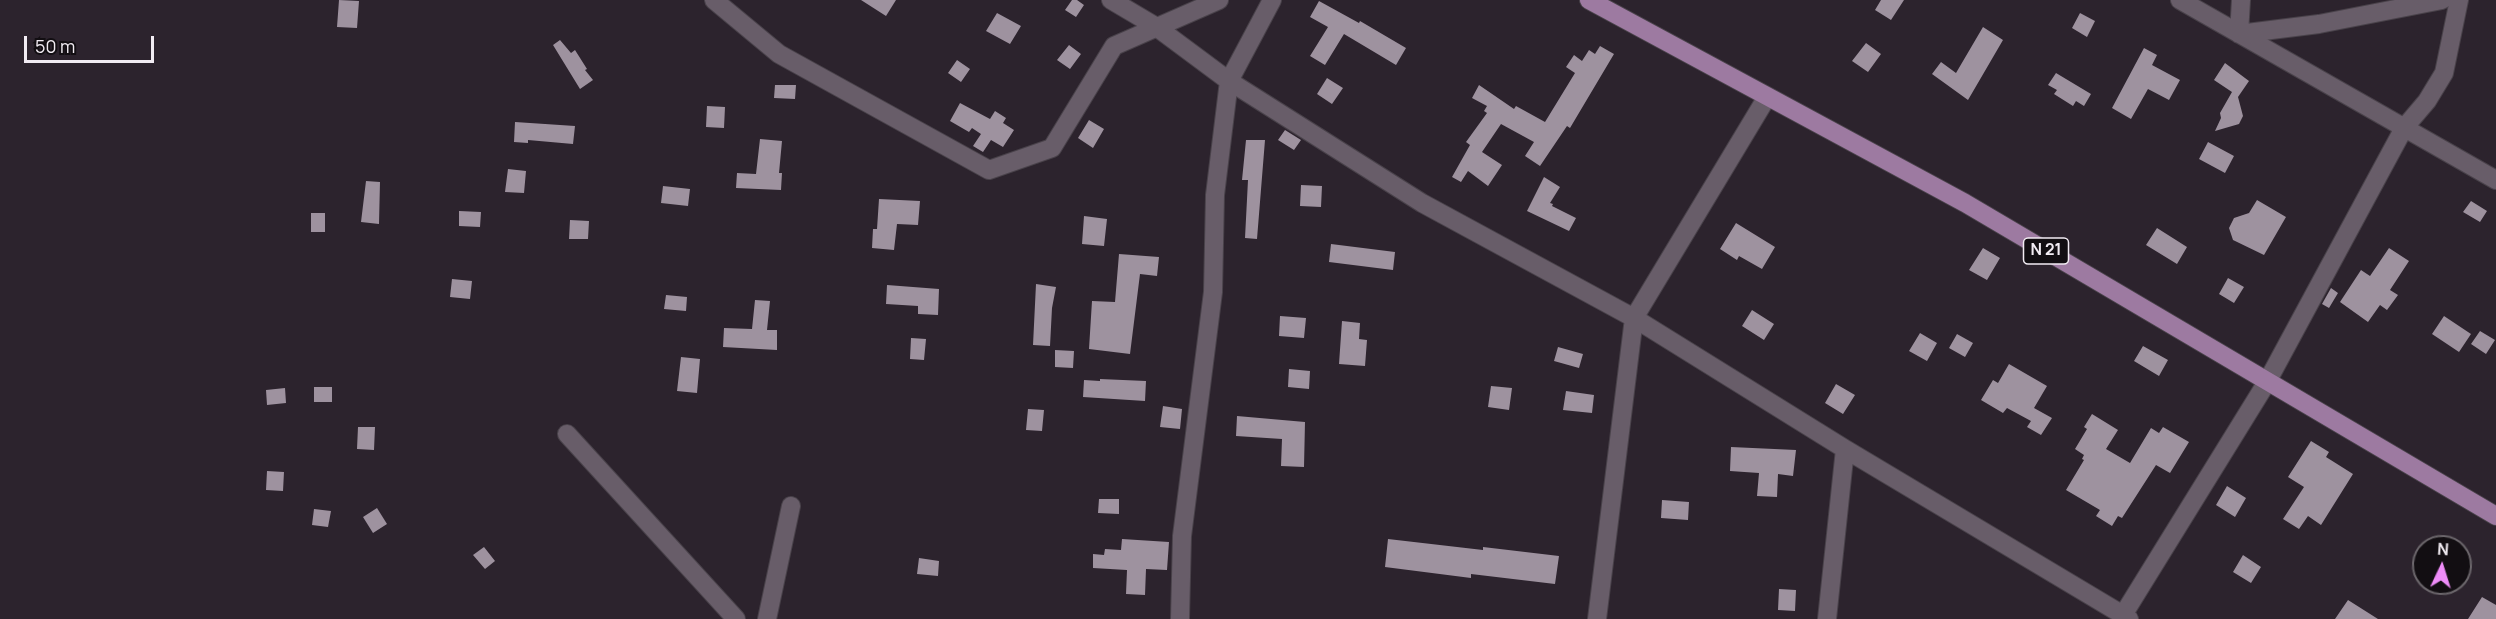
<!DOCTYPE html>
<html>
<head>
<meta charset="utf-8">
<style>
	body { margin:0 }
	#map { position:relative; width:2496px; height:619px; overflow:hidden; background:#2c232d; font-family:Manrope,sans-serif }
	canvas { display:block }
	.north { position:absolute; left:2412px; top:535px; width:60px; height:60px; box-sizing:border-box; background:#120e12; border:2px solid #6c676c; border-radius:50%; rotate:4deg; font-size:16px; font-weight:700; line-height:24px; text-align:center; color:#f2ecf3 }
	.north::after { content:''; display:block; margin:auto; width:21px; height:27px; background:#ee8cf8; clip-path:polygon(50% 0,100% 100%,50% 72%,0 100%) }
	.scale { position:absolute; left:24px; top:36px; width:130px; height:27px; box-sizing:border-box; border:3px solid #f2ecf3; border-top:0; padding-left:8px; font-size:18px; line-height:21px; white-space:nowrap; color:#f2ecf3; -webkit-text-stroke:4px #120e12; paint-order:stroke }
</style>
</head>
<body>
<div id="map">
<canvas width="2496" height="619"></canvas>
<div class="north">N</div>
<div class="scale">50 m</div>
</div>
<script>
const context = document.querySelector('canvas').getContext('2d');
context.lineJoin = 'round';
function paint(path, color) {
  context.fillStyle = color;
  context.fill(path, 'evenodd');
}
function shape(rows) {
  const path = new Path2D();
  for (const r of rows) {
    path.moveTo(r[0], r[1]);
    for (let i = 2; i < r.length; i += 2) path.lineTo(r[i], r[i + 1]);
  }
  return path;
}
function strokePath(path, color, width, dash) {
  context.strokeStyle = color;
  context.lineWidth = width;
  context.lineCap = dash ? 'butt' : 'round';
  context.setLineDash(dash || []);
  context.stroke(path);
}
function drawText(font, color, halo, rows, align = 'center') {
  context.font = font + ' Manrope,sans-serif';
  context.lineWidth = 6;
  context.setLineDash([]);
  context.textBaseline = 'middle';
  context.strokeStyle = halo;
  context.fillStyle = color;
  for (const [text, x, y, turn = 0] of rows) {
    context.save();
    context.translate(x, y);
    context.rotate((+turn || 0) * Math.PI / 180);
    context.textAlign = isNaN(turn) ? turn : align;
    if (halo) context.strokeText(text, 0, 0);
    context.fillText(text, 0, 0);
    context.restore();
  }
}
paint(shape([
	[339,0,359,1,357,28,337,27],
	[861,0,896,0,886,16],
	[1072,0,1077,0,1084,5,1076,17,1065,10],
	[1881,0,1904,0,1891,20,1875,10],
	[1319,1,1359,23,1360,21,1406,48,1396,65,1344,34,1325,65,1310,56,1328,27,1310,17],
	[997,13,1021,26,1010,44,986,31],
	[2080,13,2095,21,2087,37,2072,28],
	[1983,27,2003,40,1968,100,1932,74,1941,62,1956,73],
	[560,40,571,53,575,50,587,69,585,70,593,80,580,89,553,45],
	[1866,43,1881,54,1868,72,1852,61],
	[1069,45,1081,54,1070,69,1057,60],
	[1600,46,1614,54,1570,128,1567,126,1540,166,1525,156,1534,142,1501,124,1482,152,1502,165,1488,186,1468,171,1461,182,1452,177,1470,145,1466,142,1487,113,1484,111,1487,106,1472,98,1479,85,1514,109,1516,106,1545,122,1575,73,1566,67,1574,55,1582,61,1589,50,1595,54],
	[2144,48,2157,55,2152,65,2180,80,2169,100,2148,89,2131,119,2112,108],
	[957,60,970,69,961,82,948,73],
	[2225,63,2249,81,2238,97,2243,116,2239,124,2215,131,2221,118,2220,113,2232,92,2214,80],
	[2056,73,2091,94,2084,106,2076,101,2073,106,2054,94,2057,90,2048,85],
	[1327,78,1343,88,1332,104,1317,94],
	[775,85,796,85,795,99,774,98],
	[960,103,990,119,995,111,1006,118,1003,123,1014,130,1003,147,991,140,983,152,973,146,981,134,972,128,969,132,950,121],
	[707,106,725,107,724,128,706,127],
	[1089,120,1104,129,1093,148,1078,138],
	[515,122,575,126,573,144,528,140,528,143,514,142],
	[1285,130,1301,140,1294,150,1278,140],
	[760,139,782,141,779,173,782,173,781,190,736,188,737,173,756,174],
	[1246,140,1265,140,1257,239,1245,238,1248,180,1242,180],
	[2208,142,2234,156,2225,173,2199,159],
	[508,169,526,171,524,193,505,192],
	[1544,177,1560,187,1550,203,1553,204,1552,206,1576,218,1569,231,1527,211],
	[366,181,380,182,379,224,361,222],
	[1301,185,1322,186,1321,207,1300,206],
	[663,186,690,189,688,206,661,203],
	[879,199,920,201,918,225,897,224,894,250,872,248,873,229,877,229],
	[2257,200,2286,217,2264,255,2233,240,2229,228,2234,218,2249,213],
	[2471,201,2487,211,2480,222,2463,212],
	[459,211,481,212,480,227,459,226],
	[311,213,325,213,325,232,311,232],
	[1084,216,1107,219,1104,246,1082,244],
	[570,220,589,221,588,239,569,239],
	[1736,223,1775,247,1762,269,1739,256,1737,260,1720,249],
	[2157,228,2187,247,2177,264,2146,245],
	[1331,244,1395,252,1393,270,1329,262],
	[1983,248,2000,258,1987,280,1969,270],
	[2389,248,2409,261,2390,290,2398,295,2387,310,2380,305,2368,322,2340,302,2361,270,2370,276],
	[1119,254,1159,257,1157,276,1140,274,1130,354,1089,349,1092,301,1115,302],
	[2228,278,2244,287,2234,303,2219,294],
	[452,279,472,281,470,299,450,297],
	[1036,284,1056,287,1052,308,1050,346,1033,345],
	[887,285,939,289,938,315,918,314,918,306,886,304],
	[2331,288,2338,293,2329,308,2322,304],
	[666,295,687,297,686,311,664,309],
	[755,300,770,301,767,330,777,330,777,350,723,347,724,328,752,329],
	[1752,310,1774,324,1764,340,1742,326],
	[1280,316,1306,318,1304,338,1279,336],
	[2444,316,2471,334,2459,352,2432,334],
	[1342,321,1360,323,1359,339,1367,340,1365,366,1339,364],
	[2480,331,2495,340,2486,354,2471,344],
	[1920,333,1937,343,1927,361,1909,351],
	[1957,334,1973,343,1965,357,1949,348],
	[911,338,926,339,924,360,910,359],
	[2143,346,2168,360,2159,376,2134,361],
	[1558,347,1583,354,1579,368,1554,361],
	[1055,350,1074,351,1073,368,1055,367],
	[681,357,700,359,697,393,677,391],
	[2009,364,2047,386,2034,408,2052,418,2041,435,2027,427,2031,421,2007,408,2003,413,1981,400,1993,380,1998,383],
	[1289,369,1310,371,1309,389,1288,387],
	[1100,379,1146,381,1145,401,1083,397,1084,380,1100,381],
	[1836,384,1855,395,1843,414,1825,403],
	[1491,386,1512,388,1509,410,1488,407],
	[314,387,332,387,332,402,314,402],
	[285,388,286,403,267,405,266,390],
	[1566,391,1594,395,1592,413,1563,410],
	[1163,406,1182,409,1180,429,1160,427],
	[1028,409,1044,410,1042,431,1026,430],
	[2092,414,2118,430,2106,449,2130,463,2151,428,2159,433,2163,427,2189,442,2170,473,2156,465,2122,518,2118,516,2112,526,2096,516,2100,510,2066,490,2084,460,2082,459,2084,455,2075,449,2087,429,2084,427],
	[1237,416,1305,422,1304,467,1281,466,1282,439,1236,436],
	[358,427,375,427,374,450,357,449],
	[2311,441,2329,452,2326,457,2353,474,2321,525,2308,516,2299,529,2283,519,2304,487,2288,477],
	[1731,447,1796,450,1793,476,1778,474,1777,497,1757,496,1759,473,1730,471],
	[267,471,284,472,283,491,266,490],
	[2227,486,2246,498,2235,517,2216,505],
	[1099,499,1119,499,1119,514,1098,513],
	[1662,500,1689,502,1688,520,1661,518],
	[377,508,387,524,373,533,363,517],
	[314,509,331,511,328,527,312,525],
	[1122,539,1169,542,1167,570,1146,569,1145,595,1126,594,1127,570,1093,568,1093,554,1104,555,1105,549,1121,550],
	[1388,539,1483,550,1483,547,1559,556,1555,584,1471,574,1471,578,1385,567],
	[484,547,495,561,485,569,473,555],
	[2243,555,2261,567,2251,583,2233,572],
	[919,558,939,561,938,576,917,574],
	[1779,589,1796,590,1795,611,1778,610],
	[2482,597,2496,605,2496,619,2468,619],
	[2348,600,2378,619,2335,619]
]), '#9e929f');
const minor = shape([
	[714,0,779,54,989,170,1052,148,1114,46,1219,0],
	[1111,0,1155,26,1229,81,1422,203,1634,318,1845,449,2123,615],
	[2180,0,2496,180],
	[2241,0,2239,34,2319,24,2442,0],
	[567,434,736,619],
	[767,619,791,506],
	[1180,619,1182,536,1213,292,1215,195,1229,81,1272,0],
	[1597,619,1634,318,1767,97],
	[1827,619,1845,449],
	[2129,619,2123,615,2267,382,2404,128,2427,101,2444,73,2459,0]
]);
const major = shape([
	[1589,0,1965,203,2496,516]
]);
strokePath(minor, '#49424a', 20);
strokePath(major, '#49424a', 20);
strokePath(minor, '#685d69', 18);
strokePath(major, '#9d7aa1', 18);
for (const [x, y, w] of [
	[2046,251,45]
]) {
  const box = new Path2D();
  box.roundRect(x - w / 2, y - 13, w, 26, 4.5);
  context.fillStyle = '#120e12';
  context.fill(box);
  strokePath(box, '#f2ecf3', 1.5);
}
drawText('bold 16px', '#f2ecf3', null, [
	["N 21",2046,251]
]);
</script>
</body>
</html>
